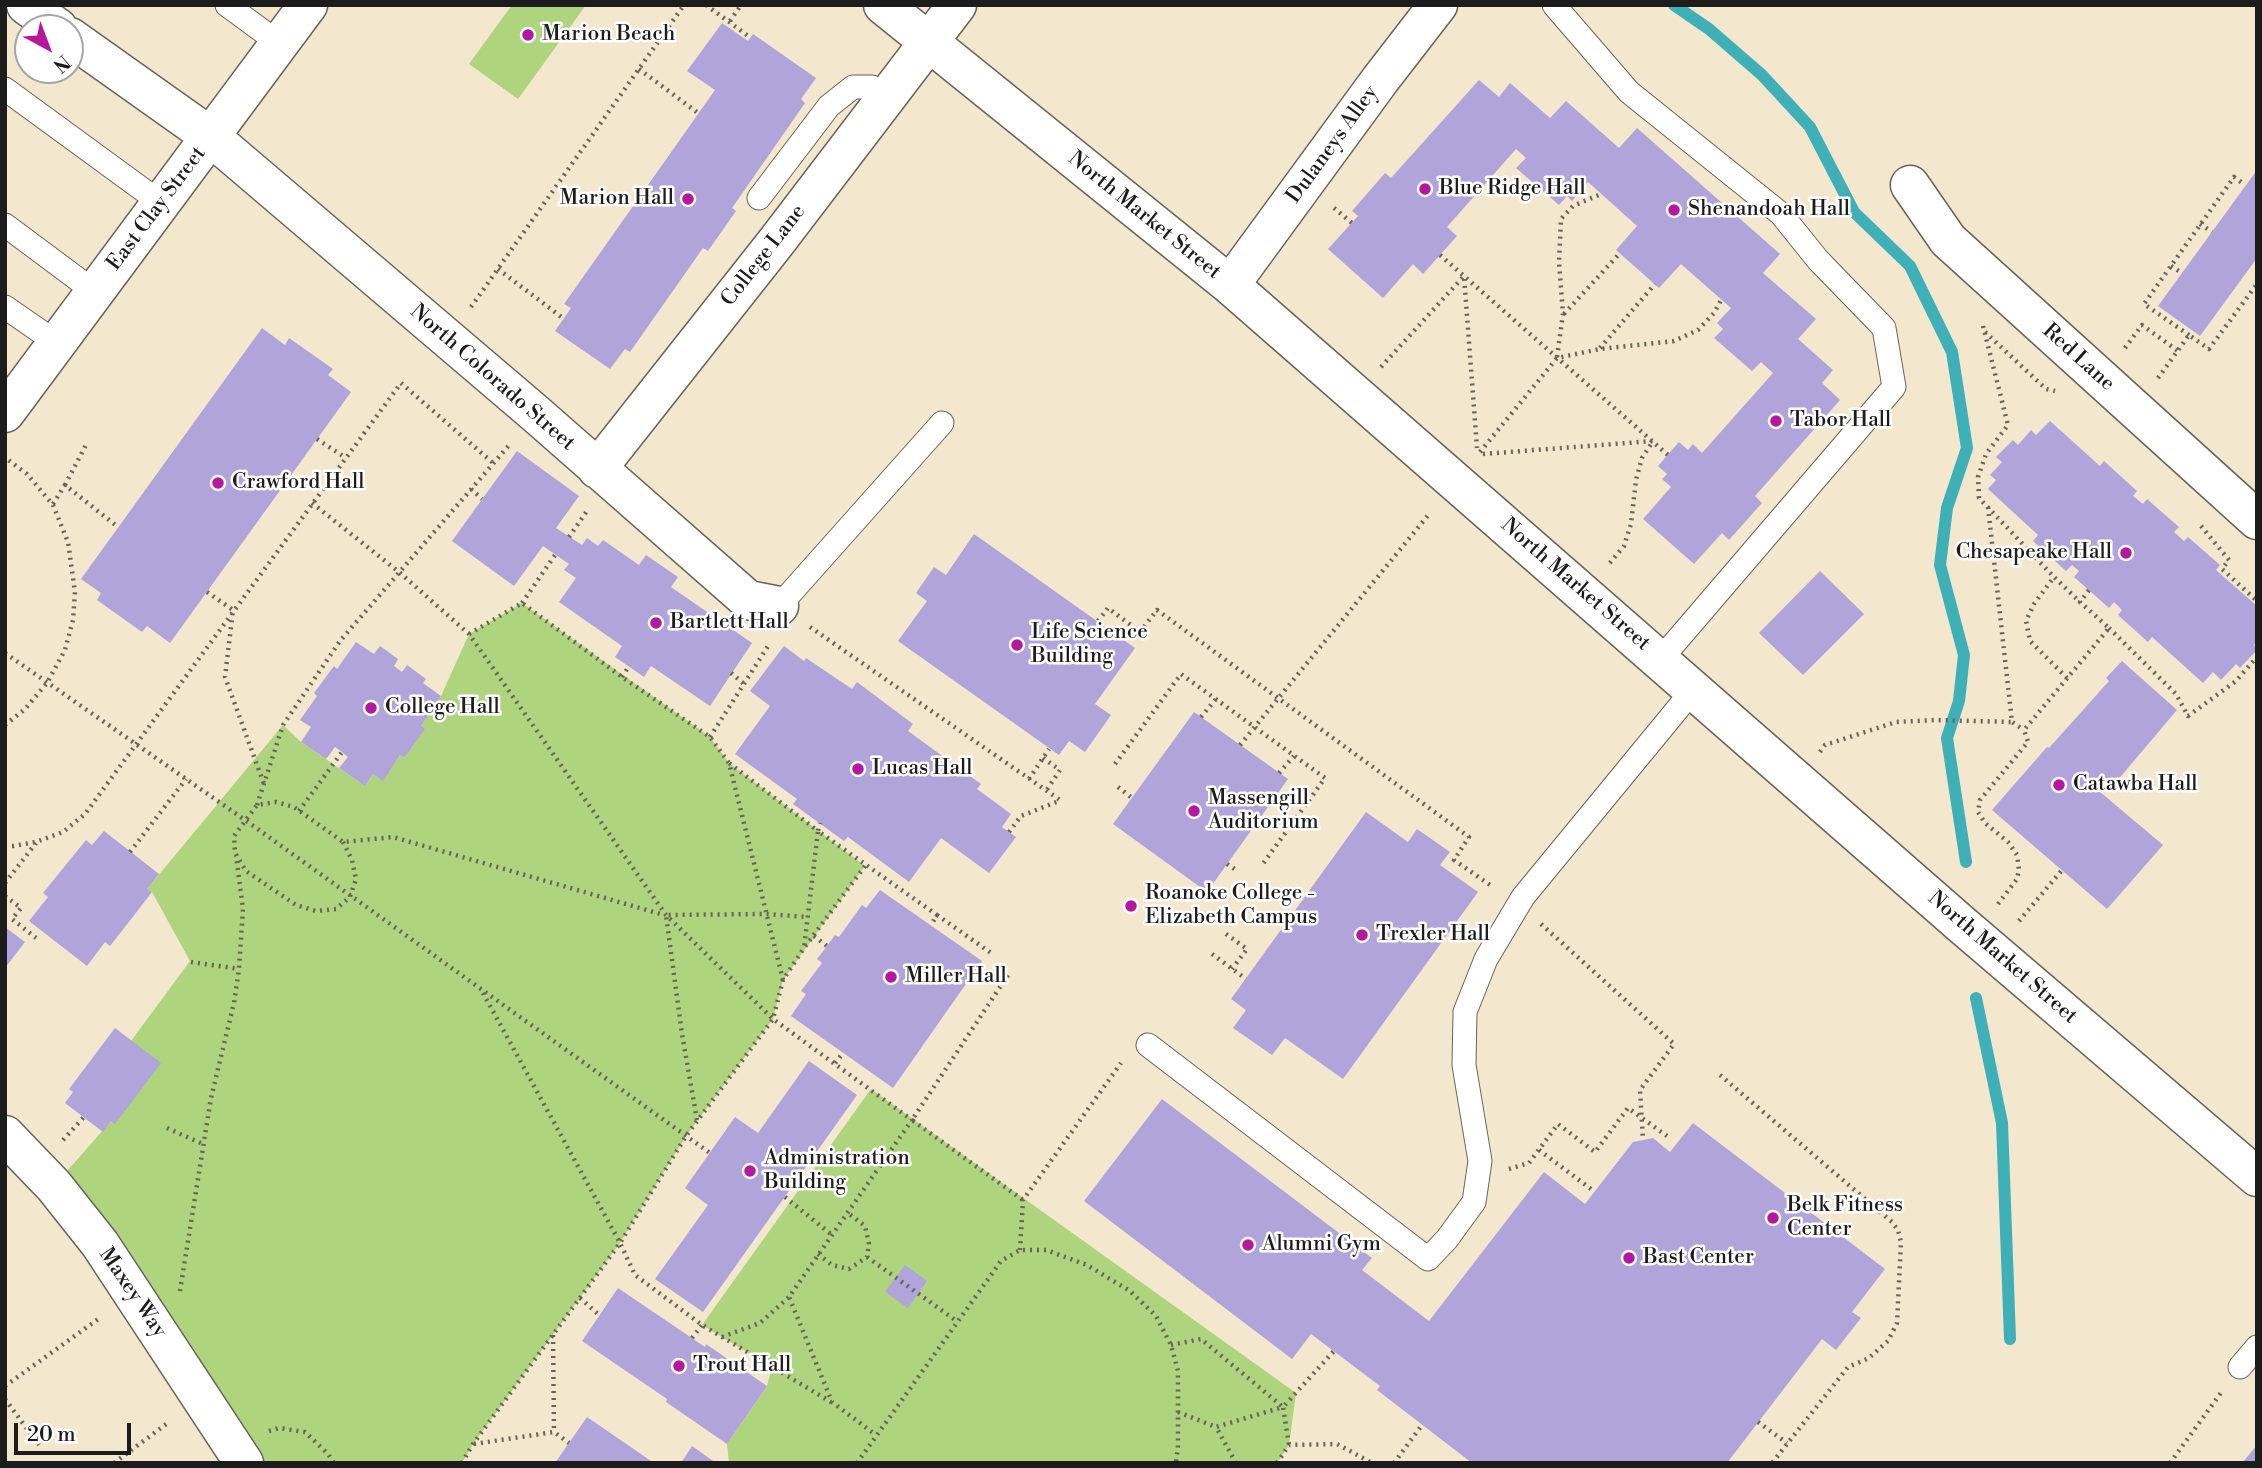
<!DOCTYPE html>
<html>
<head>
<meta charset="utf-8">
<style>
  body { margin:0 }
  #map { position:relative; width:2262px; height:1468px; overflow:hidden; background:#f3e7ce; font-family:"Libre Bodoni",serif }
  canvas { display:block }
  .frame { position:absolute; inset:0; border:7px solid #1c1c1c; pointer-events:none }
  .north { position:absolute; left:14px; top:14px; width:70px; height:70px; box-sizing:border-box; background:#fff; border:2px solid #a4a4a4; border-radius:50%; rotate:139deg; font-size:19px; font-weight:700; line-height:28px; text-align:center; color:#1c1c1c }
  .north::after { content:''; display:block; margin:auto; width:24px; height:32px; background:#b5179e; clip-path:polygon(50% 0,100% 100%,50% 72%,0 100%) }
  .scale { position:absolute; left:14px; top:1423px; width:117px; height:32px; box-sizing:border-box; border:4px solid #1c1c1c; border-top:0; padding-left:9px; font-size:21px; line-height:24px; white-space:nowrap; color:#1c1c1c; -webkit-text-stroke:5px #fff; paint-order:stroke }
</style>
</head>
<body>
<div id="map">
<canvas width="2262" height="1468"></canvas>
<div class="frame"></div>
<div class="north">N</div>
<div class="scale">20 m</div>
</div>
<script>
const context = document.querySelector('canvas').getContext('2d');
context.lineJoin = 'round';
function fill(path, color) { context.fillStyle = color; context.fill(path, 'evenodd'); }
const toPath = rows => new Path2D(rows.map(r => 'M' + r).join(''));
function trace(path, color, width, dash) { context.strokeStyle = color; context.lineWidth = width; context.lineCap = dash ? 'butt' : 'round'; context.setLineDash(dash || []); context.stroke(path); }
function write(font, color, halo, rows, align = 'center') {
  context.font = font + ' "Libre Bodoni",serif'; context.lineWidth = 5; context.setLineDash([]); context.textBaseline = 'middle'; context.strokeStyle = halo; context.fillStyle = color; for (const [text, x, y, turn = 0] of rows) {
    context.save(); context.translate(x, y); context.rotate((+turn || 0) * Math.PI / 180); context.textAlign = isNaN(turn) ? turn : align; if (halo) context.strokeText(text, 0, 0); context.fillText(text, 0, 0); context.restore();
  }
}
fill(toPath([
  [512,5,586,5,518,99,469,64],
  [522,603,710,737,729,763,865,866,783,980,773,1019,686,1136,620,1243,473,1444,462,1463,244,1463,54,1186,111,1121,131,1041,190,961,152,892,147,889,283,725,301,742,365,786,373,774,383,780,400,755,404,758,421,726,441,696,469,634],
  [871,1089,1296,1393,1289,1445,1277,1463,729,1463,727,1444,767,1386,772,1367,702,1325]
]), '#aed47e');
trace(toPath([
  [1674,5,1709,29,1762,75,1810,127,1854,212,1910,266,1952,352,1967,448,1947,508,1940,565,1964,655,1959,701,1947,738,1966,862],
  [1976,998,2002,1123,2010,1339]
]), '#3fb0b8', 12);
fill(toPath([
  [722,23,748,41,753,34,816,78,801,99,805,103,732,208,736,211,708,251,703,248,630,352,625,349,610,369,555,331,571,308,564,304,715,90,687,71],
  [1479,80,1499,97,1510,83,1550,118,1566,101,1619,148,1637,128,1780,254,1763,273,1816,319,1798,339,1833,370,1822,383,1840,400,1755,496,1762,503,1729,540,1722,533,1694,564,1643,519,1671,487,1662,479,1667,474,1658,466,1679,442,1688,450,1693,444,1702,453,1773,373,1761,362,1752,371,1714,338,1723,329,1717,323,1731,308,1681,264,1659,288,1616,250,1637,226,1588,182,1572,201,1567,196,1559,205,1516,168,1526,158,1516,149,1447,227,1457,236,1423,274,1413,264,1383,298,1328,249,1358,216,1352,211,1385,173,1391,178],
  [2257,170,2257,258,2200,336,2158,306],
  [262,328,285,345,289,338,333,369,328,375,351,392,170,643,147,626,142,632,97,600,101,593,81,579],
  [2050,421,2100,466,2104,461,2137,491,2133,496,2143,504,2147,499,2179,527,2174,532,2184,541,2188,537,2220,565,2216,570,2257,606,2257,641,2254,645,2257,650,2240,668,2236,664,2221,680,2213,672,2203,683,2152,637,2148,642,2118,615,2122,610,2114,602,2109,608,2074,577,2079,571,2072,565,2066,571,2033,541,2038,535,1988,489,1996,480,1990,475,2002,462,1996,457,2013,440,2018,445,2031,430,2036,435],
  [517,451,579,496,556,528,582,545,587,538,598,546,603,540,639,565,646,555,678,577,671,587,752,643,710,706,651,666,644,677,615,657,622,646,559,602,576,578,564,570,569,564,543,546,514,586,452,541],
  [974,534,1135,648,1095,704,1111,715,1085,752,1069,741,1059,755,898,641,927,601,916,593,934,567,946,575],
  [1820,571,1864,614,1803,675,1759,633],
  [356,642,374,654,380,646,398,659,394,666,402,672,407,665,426,679,423,683,441,696,421,726,425,729,404,758,400,755,383,781,373,774,365,786,339,768,348,757,342,752,335,747,326,759,301,742,311,727,300,720,317,696,314,693,334,666,337,669],
  [784,646,804,661,806,658,852,689,857,682,913,724,908,731,981,784,977,789,1011,814,1002,827,1016,837,989,873,941,838,909,882,848,837,844,841,793,804,797,799,735,754,770,706,750,691],
  [2122,661,2177,710,2111,788,2106,783,2099,791,2163,845,2107,909,1992,810,2047,747,2049,748,2109,681,2106,678],
  [1194,712,1288,779,1207,892,1113,824],
  [1366,812,1408,842,1417,829,1450,852,1440,865,1478,892,1343,1079,1285,1038,1272,1055,1233,1028,1246,1010,1231,999],
  [104,831,159,874,147,889,152,892,132,918,110,946,105,942,87,966,29,921,48,897,43,893,86,840,92,845],
  [880,890,982,961,893,1088,791,1016,806,994,801,991,822,963,817,959,827,946,835,935,839,937,862,905,866,908],
  [5,927,25,942,5,968],
  [115,1028,161,1063,115,1124,111,1121,103,1132,65,1103,73,1092,69,1089],
  [809,1061,857,1095,703,1312,655,1279,708,1205,685,1188,735,1117,758,1133],
  [1162,1099,1372,1258,1362,1270,1429,1321,1544,1172,1585,1204,1633,1142,1653,1138,1670,1152,1693,1123,1885,1269,1852,1312,1861,1318,1836,1350,1822,1339,1727,1463,1472,1463,1377,1390,1380,1386,1311,1334,1292,1359,1084,1201],
  [905,1265,927,1281,908,1308,885,1292],
  [618,1288,705,1347,706,1344,767,1386,727,1444,666,1402,667,1399,582,1341],
  [587,1417,654,1463,555,1463],
  [2257,1445,2257,1463,2242,1463],
  [692,1446,716,1463,681,1463]
]), '#b1a4db');
const service = toPath([
  [227,5,280,44],
  [1554,5,1629,92,1781,214,1818,260,1884,328,1894,387,1660,660],
  [5,89,161,203],
  [759,198,829,106,853,87,872,87,887,98],
  [5,225,95,292],
  [5,307,57,343],
  [779,606,942,423],
  [1148,1045,1428,1259,1447,1239,1474,1202,1480,1161,1464,1065,1465,1012,1486,959,1523,897,1694,689],
  [2240,1367,2257,1347]
]);
const minor = toPath([
  [26,5,58,28],
  [883,5,1230,285,1961,924,2257,1177],
  [70,37,211,137,536,414,748,600,779,606],
  [1910,185,1948,240,2257,520],
  [1230,285,1380,80,1438,5],
  [5,413,308,5],
  [597,469,777,241,957,5],
  [5,1135,54,1186,100,1244,244,1463]
]);
trace(service, '#67635a', 25);
trace(minor, '#67635a', 41);
trace(toPath([
  [706,5,751,38],
  [730,21,741,5],
  [639,69,698,113],
  [1334,208,1352,223],
  [2200,224,2212,232],
  [1440,255,1668,455],
  [2171,266,2182,273],
  [498,269,564,319],
  [471,307,684,5],
  [1564,314,1620,253],
  [1983,326,2008,425,1986,454,1978,477,1979,498,2054,577],
  [1985,332,2046,389,2055,391],
  [2189,335,2144,304,2234,177,2245,185],
  [1600,348,1655,284],
  [2125,348,2142,325,2178,351],
  [1557,357,1563,314,1559,262,1561,219,1573,206,1601,194],
  [1381,367,1464,276,1477,448],
  [2158,378,2189,335,2209,349,2257,284],
  [317,439,346,458],
  [1480,452,1557,358,1600,349,1674,341,1698,330,1714,313,1721,300],
  [1483,454,1653,441,1642,458,1636,480,1631,524,1624,546,1609,564],
  [65,485,87,443],
  [471,489,482,499],
  [312,503,399,572,469,634,666,915,773,1019,912,1120,789,1297,832,1402,876,1435],
  [53,504,65,485,118,527],
  [1988,507,2012,722,2024,730],
  [2201,526,2229,560,2222,569,2257,601],
  [569,537,587,511],
  [207,592,233,610,225,677,264,784],
  [522,603,555,555],
  [1098,621,1108,608,1140,632,1157,610,1469,837,1454,860,1493,887],
  [810,627,1060,800],
  [2109,628,2176,694,2188,716,2236,681,2257,657],
  [469,634,522,603,622,677,710,737,729,763],
  [5,653,245,820,710,1153],
  [731,673,744,684],
  [622,677,629,666],
  [2067,678,2030,641,2026,621,2034,604,2054,577,2080,602],
  [1201,717,1216,699],
  [5,725,25,709,47,683,65,650,73,620,75,592,68,542,53,505,27,474,7,459],
  [710,737,770,643],
  [1240,745,1430,513],
  [1820,752,1825,745,1896,722,1935,720,2012,722],
  [1043,758,1060,770,1046,791],
  [1115,764,1181,674,1325,778,1262,865],
  [1279,773,1294,756],
  [1029,779,1049,749],
  [1118,787,1132,798],
  [257,805,283,725,340,641,511,443],
  [299,811,342,752],
  [1009,832,1021,816,1059,801],
  [343,842,352,860,356,879,350,897,336,909,316,911,296,905,246,871,235,853,234,836,257,805,276,802,294,807,343,842,393,837,664,915],
  [5,846,13,846,36,842,63,832,85,814,401,383,493,463],
  [130,852,186,779],
  [1227,864,1236,870],
  [865,866,804,948,818,831,937,915,931,925],
  [5,883,36,843],
  [5,896,21,908,12,919,36,938],
  [1998,904,2017,879,2019,870,2017,855,2008,842,1985,823,1978,812,1980,800,2028,742,2024,730,2109,628,2080,602,2089,590],
  [937,915,991,953],
  [2019,921,2062,870],
  [1541,924,1674,1044,1640,1090,1643,1140],
  [1226,934,1247,949,1232,969],
  [814,936,827,946],
  [1212,954,1246,979],
  [191,962,239,969],
  [1008,975,912,1120,1023,1200],
  [783,980,729,763,818,831,820,823],
  [483,993,620,1243,635,1275,702,1325,831,1402],
  [835,1063,843,1053],
  [1720,1075,1892,1222,1898,1230,1901,1242,1897,1323,1888,1341,1869,1358,1848,1367,1772,1463],
  [697,1120,682,1034,666,915,766,914,808,917],
  [167,1128,203,1144],
  [63,1140,84,1117],
  [1539,1150,1595,1192],
  [1509,1169,1529,1163,1558,1124,1595,1152,1628,1108,1667,1136],
  [785,1197,832,1235],
  [1020,1250,1023,1200,1121,1063],
  [818,1254,832,1265,849,1269,867,1257,869,1244,865,1226,848,1213],
  [867,1257,958,1322],
  [180,1291,211,1098,234,1003,239,969,243,909,236,855],
  [580,1298,599,1315],
  [553,1335,554,1432],
  [722,1337,760,1323,789,1297],
  [692,1338,702,1325],
  [1171,1345,1201,1339,1283,1407,1334,1351],
  [5,1386,101,1317],
  [5,1399,39,1445],
  [1178,1412,1216,1427],
  [1758,1422,1787,1443],
  [269,1431,279,1428,305,1432,328,1454,334,1463],
  [474,1444,554,1432,569,1443],
  [114,1463,169,1422],
  [462,1463,473,1444,620,1243,686,1136,773,1019,783,980,804,948],
  [857,1463,1001,1261,1020,1250,1046,1250,1087,1265,1130,1291,1156,1316,1171,1345,1178,1371,1178,1446,1176,1463],
  [1236,1463,1216,1427,1283,1407,1289,1445],
  [1277,1463,1289,1445,1337,1444,1372,1463],
  [1394,1463,1422,1425],
  [2170,1463,2223,1390]
]), '#67635a', 4.5, [2, 5]);
trace(service, '#fff', 23);
trace(minor, '#fff', 38);
for (const [x, y, r, color] of [
  [528,35,7,"#b5179e"],
  [1425,189,7,"#b5179e"],
  [688,199,7,"#b5179e"],
  [1674,210,7,"#b5179e"],
  [1776,421,7,"#b5179e"],
  [218,483,7,"#b5179e"],
  [2126,553,7,"#b5179e"],
  [656,623,7,"#b5179e"],
  [1017,645,7,"#b5179e"],
  [371,708,7,"#b5179e"],
  [858,769,7,"#b5179e"],
  [2059,785,7,"#b5179e"],
  [1194,811,7,"#b5179e"],
  [1131,906,7,"#b5179e"],
  [1362,935,7,"#b5179e"],
  [891,977,7,"#b5179e"],
  [750,1171,7,"#b5179e"],
  [1773,1218,7,"#b5179e"],
  [1248,1245,7,"#b5179e"],
  [1629,1258,7,"#b5179e"],
  [679,1366,7,"#b5179e"]
]) { const dot = new Path2D(); dot.arc(x, y, r, 0, 2 * Math.PI); context.fillStyle = color; context.fill(dot); trace(dot, '#fff', 2.5); }
write('21px', '#1c1c1c', '#fff', [
  ["Marion Beach",542,35],
  ["Blue Ridge Hall",1439,189],
  ["Marion Hall",674,199,"right"],
  ["Shenandoah Hall",1688,210],
  ["Tabor Hall",1790,421],
  ["Crawford Hall",232,483],
  ["Chesapeake Hall",2112,553,"right"],
  ["Bartlett Hall",670,623],
  ["Life Science",1031,633],
  ["Building",1031,657],
  ["College Hall",385,708],
  ["Lucas Hall",872,769],
  ["Catawba Hall",2073,785],
  ["Massengill",1208,799],
  ["Auditorium",1208,823],
  ["Roanoke College -",1145,894],
  ["Elizabeth Campus",1145,918],
  ["Trexler Hall",1376,935],
  ["Miller Hall",905,977],
  ["Administration",764,1159],
  ["Building",764,1183],
  ["Belk Fitness",1787,1206],
  ["Center",1787,1230],
  ["Alumni Gym",1262,1245],
  ["Bast Center",1643,1258],
  ["Trout Hall",693,1366]
], 'left');
write('21px', '#1c1c1c', '#fff', [
  ["Dulaneys Alley",1333,145,-54],
  ["East Clay Street",157,209,-53],
  ["North Market Street",1144,216,39],
  ["College Lane",764,256,-52],
  ["Red Lane",2078,358,42],
  ["North Colorado Street",492,378,41],
  ["North Market Street",1575,585,41],
  ["North Market Street",2002,958,41],
  ["Maxey Way",132,1293,56]
]);
</script>
</body>
</html>
